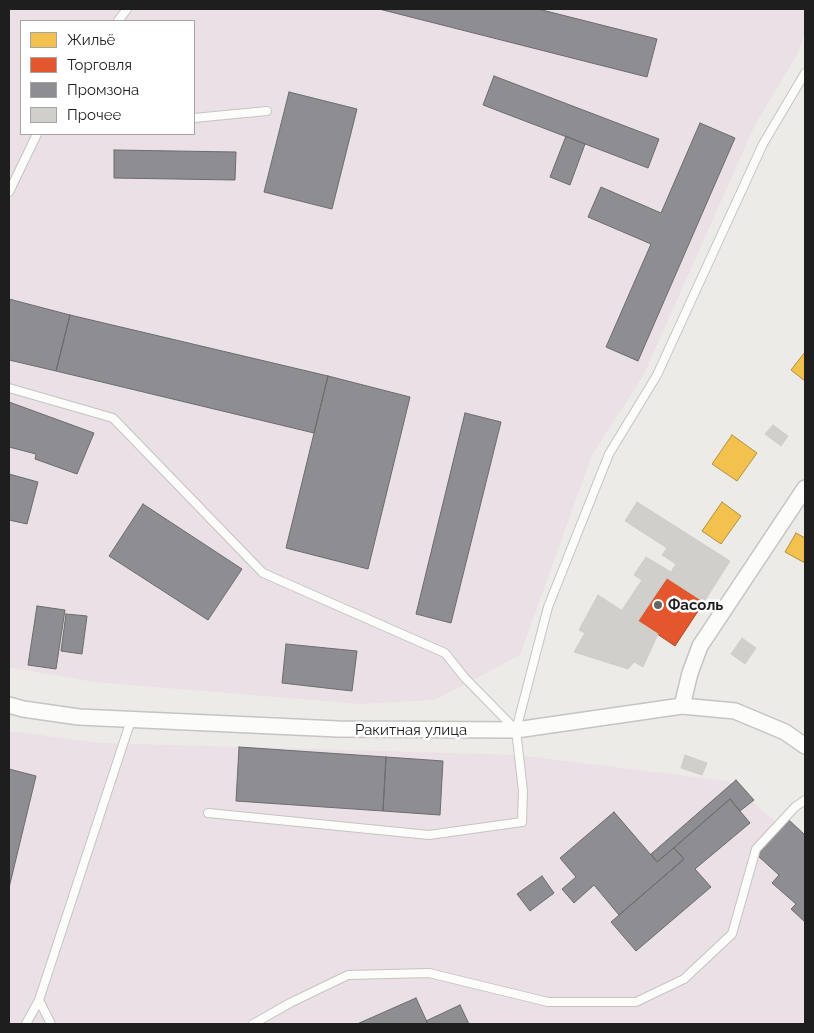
<!DOCTYPE html>
<html>
<head>
<meta charset="utf-8">
<style>
  body { margin:0 }
  #map { position:relative; width:814px; height:1033px; overflow:hidden; background:#edebe7; font-family:Raleway,sans-serif }
  canvas { display:block }
  .frame { position:absolute; inset:0; border:10px solid #1e1e1e; pointer-events:none }
  .legend { position:absolute; left:20px; top:20px; width:175px; height:115px; box-sizing:border-box; background:#fff; border:1px solid #a5a5a5; margin:0; padding:6px 9px; list-style:none; font-size:15px; color:#1e1e1e }
  .legend li { display:flex; align-items:center; gap:10px; height:25px }
  .legend b { width:25px; border:1px solid #a5a5a5 }
</style>
</head>
<body>
<div id="map">
<canvas width="814" height="1033"></canvas>
<div class="frame"></div>
<ul class="legend">
<li><b style="height:14px;background:#f2c14e"></b>Жильё</li>
<li><b style="height:14px;background:#e4572e"></b>Торговля</li>
<li><b style="height:14px;background:#8d8d92"></b>Промзона</li>
<li><b style="height:14px;background:#d1cfcc"></b>Прочее</li>
</ul>
</div>
<script>
const context = document.querySelector('canvas').getContext('2d');
context.lineJoin = 'round';
function fill(path, color) { context.fillStyle = color; context.fill(path, 'evenodd'); }
const toPath = rows => new Path2D(rows.map(r => 'M' + r).join(''));
function trace(path, color, width, dash) { context.strokeStyle = color; context.lineWidth = width; context.lineCap = dash ? 'butt' : 'round'; context.setLineDash(dash || []); context.stroke(path); }
function write(font, color, halo, rows, align = 'center') {
  context.font = font + ' Raleway,sans-serif'; context.lineWidth = 5; context.setLineDash([]); context.textBaseline = 'middle'; context.strokeStyle = halo; context.fillStyle = color; for (const [text, x, y, turn = 0] of rows) {
    context.save(); context.translate(x, y); context.rotate((+turn || 0) * Math.PI / 180); context.textAlign = isNaN(turn) ? turn : align; if (halo) context.strokeText(text, 0, 0); context.fillText(text, 0, 0); context.restore();
  }
}
fill(toPath([
  [9,9,805,9,805,31,798,53,755,125,643,376,592,455,520,655,435,700,361,704,94,682,9,667],
  [21,21,194,21,194,134,21,134],
  [9,731,101,743,517,755,728,781,805,847,805,1024,9,1024]
]), '#eae0e5');
const homes = toPath([
  [805,352,805,381,791,370,805,352],
  [732,435,757,453,737,481,712,464,732,435],
  [722,502,741,516,721,544,702,531,722,502],
  [796,533,805,538,805,563,785,552,796,533]
]);
fill(homes, '#f2c14e');
trace(homes, '#b29040', 1);
const shops = toPath([
  [667,578,704,602,675,646,638,621,667,578]
]);
fill(shops, '#e4572e');
trace(shops, '#a94629', 1);
const industry = toPath([
  [379,9,538,9,657,39,647,77,379,9],
  [494,76,659,139,648,168,483,105,494,76],
  [289,92,357,109,332,209,264,192,289,92],
  [700,123,735,138,638,361,606,347,651,244,588,217,601,187,661,213,700,123],
  [566,136,585,144,570,185,550,177,566,136],
  [114,150,236,152,235,180,114,178,114,150],
  [9,299,70,315,56,371,9,360,9,299],
  [70,315,328,376,314,433,56,371,70,315],
  [328,376,410,397,368,569,286,548,328,376],
  [9,402,94,433,77,474,35,459,36,454,9,447,9,402],
  [465,413,501,422,451,623,416,614,465,413],
  [9,474,38,482,27,524,9,520,9,474],
  [143,504,242,569,208,620,109,556,143,504],
  [37,606,65,610,56,669,28,665,37,606],
  [66,614,87,616,82,654,61,651,66,614],
  [286,644,357,651,352,691,282,683,286,644],
  [239,747,386,757,383,811,236,801,239,747],
  [386,757,443,761,440,815,383,811,386,757],
  [9,769,36,776,9,888,9,769],
  [736,780,754,800,740,811,730,799,657,862,651,854,736,780],
  [730,799,750,823,695,869,711,887,636,951,611,922,684,859,674,848,730,799],
  [614,812,657,862,674,848,684,859,619,915,594,885,574,903,562,889,576,877,560,858,614,812],
  [789,820,805,835,805,922,791,909,796,904,772,883,779,875,757,855,789,820],
  [542,876,554,893,530,911,517,894,542,876],
  [416,998,428,1024,357,1024,416,998],
  [460,1005,469,1024,428,1024,426,1021,460,1005]
]);
fill(industry, '#8d8d92');
trace(industry, '#6c6c6f', 1);
const building = toPath([
  [773,425,788,436,781,446,765,434,773,425],
  [637,502,730,561,704,602,667,578,676,564,662,555,667,548,625,521,637,502],
  [646,557,671,572,658,591,634,575,646,557],
  [642,580,658,591,638,621,622,610,642,580],
  [598,595,658,634,643,667,634,662,628,669,574,652,585,633,579,630,598,595],
  [742,638,756,648,745,664,731,654,742,638],
  [685,755,707,763,702,775,681,768,685,755]
]);
fill(building, '#d1cfcc');
trace(building, '#d0cdc9', 1);
const service = toPath([
  [118,21,127,9],
  [194,118,267,111],
  [9,192,37,134],
  [9,388,113,418,263,573,445,653,465,678,515,729],
  [208,813,429,835,522,822,523,791,516,730,548,607,609,454,657,375,763,144,805,73],
  [39,1000,51,1024],
  [26,1024,39,1000,131,720],
  [253,1024,290,1003,348,975,429,973,548,1002,636,1002,684,979,732,934,756,849,795,807,805,800]
]);
const minor = toPath([
  [9,705,23,709,79,717,338,729,516,730,682,706,735,711,785,732,805,746],
  [682,706,690,673,700,646,805,488]
]);
trace(service, '#c5c4c3', 10);
trace(minor, '#c5c4c3', 18);
trace(service, '#fcfcfb', 8);
trace(minor, '#fcfcfb', 15);
for (const [x, y, r, color] of [
  [658,605,5,"#666664"]
]) { const dot = new Path2D(); dot.arc(x, y, r, 0, 2 * Math.PI); context.fillStyle = color; context.fill(dot); trace(dot, '#fff', 2); }
write('bold 15px', '#1e1e1e', '#fff', [
  ["Фасоль",668,605]
], 'left');
write('15px', '#1e1e1e', '#fff', [
  ["Ракитная улица",411,730]
]);
</script>
</body>
</html>
